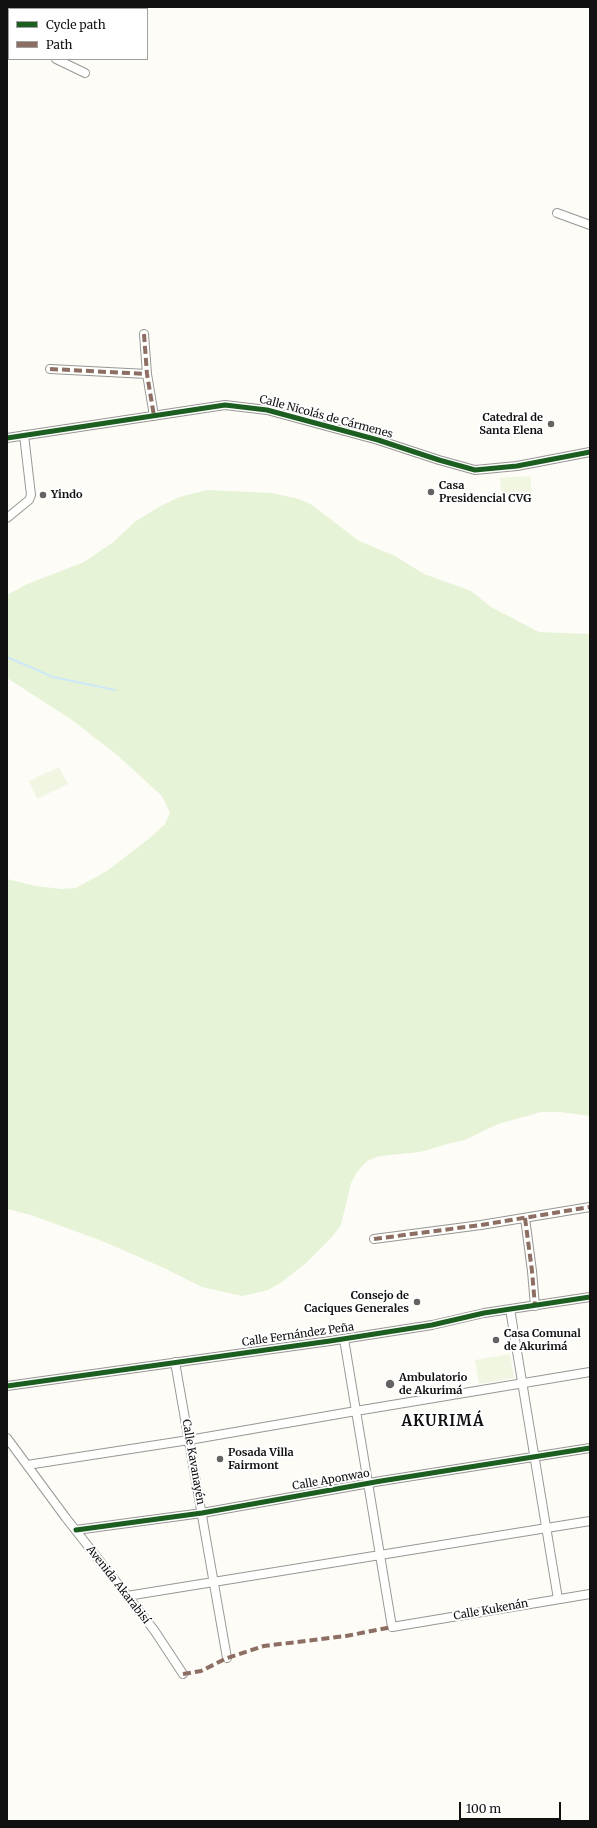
<!DOCTYPE html>
<html>
<head>
<meta charset="utf-8">
<style>
  body { margin:0 }
  #map { position:relative; width:597px; height:1828px; overflow:hidden; background:#fdfcf7; font-family:Merriweather,serif }
  canvas { display:block }
  .frame { position:absolute; inset:0; border:8px solid #111; pointer-events:none }
  .legend { position:absolute; left:8px; top:8px; width:140px; height:52px; box-sizing:border-box; background:#fff; border:1px solid #a0a0a0; margin:0; padding:5px 7px; list-style:none; font-size:12px; color:#111 }
  .legend li { display:flex; align-items:center; gap:8px; height:20px }
  .legend b { width:20px; border:1px solid #a0a0a0 }
  .scale { position:absolute; left:459px; top:1802px; width:102px; height:18px; box-sizing:border-box; border:2px solid #111; border-top:0; padding-left:5px; font-size:12px; line-height:14px; white-space:nowrap; color:#111; -webkit-text-stroke:3px #fff; paint-order:stroke }
</style>
</head>
<body>
<div id="map">
<canvas width="597" height="1828"></canvas>
<div class="frame"></div>
<ul class="legend">
<li><b style="height:5px;background:#1b5e20"></b>Cycle path</li>
<li><b style="height:5px;background:#8d6e63"></b>Path</li>
</ul>
<div class="scale">100 m</div>
</div>
<script>
const context = document.querySelector('canvas').getContext('2d');
context.lineJoin = 'round';
function fill(path, color) { context.fillStyle = color; context.fill(path, 'evenodd'); }
const toPath = rows => new Path2D(rows.map(r => 'M' + r).join(''));
function trace(path, color, width, dash) { context.strokeStyle = color; context.lineWidth = width; context.lineCap = dash ? 'butt' : 'round'; context.setLineDash(dash || []); context.stroke(path); }
function write(font, color, halo, rows, align = 'center') {
  context.font = font + ' Merriweather,serif'; context.lineWidth = 4; context.setLineDash([]); context.textBaseline = 'middle'; context.strokeStyle = halo; context.fillStyle = color; for (const [text, x, y, turn = 0] of rows) {
    context.save(); context.translate(x, y); context.rotate((+turn || 0) * Math.PI / 180); context.textAlign = isNaN(turn) ? turn : align; if (halo) context.strokeText(text, 0, 0); context.fillText(text, 0, 0); context.restore();
  }
}
fill(toPath([
  [207,490,272,493,299,499,312,505,359,541,395,556,424,574,471,591,491,607,539,632,590,634,590,1116,560,1112,541,1112,498,1124,465,1140,451,1143,420,1152,380,1156,367,1161,357,1172,351,1183,341,1225,333,1236,306,1263,282,1282,268,1290,242,1296,202,1287,164,1268,102,1241,34,1216,7,1209,7,879,35,886,62,889,76,888,107,871,151,837,165,824,170,813,162,796,117,755,72,720,7,678,7,595,25,585,84,562,112,543,136,521,159,507,179,497]
]), '#e7f3d7');
fill(toPath([
  [530,476,532,493,502,496,500,478],
  [59,767,68,784,37,799,29,781],
  [510,1354,514,1378,479,1384,475,1360]
]), '#f0f6e1');
trace(toPath([
  [7,657,53,677,115,690]
]), '#cde8f7', 2);
const minor = toPath([
  [7,45,9,45],
  [56,59,85,73],
  [557,213,590,225],
  [144,334,147,374,154,416],
  [50,369,147,374],
  [7,438,225,405,267,410,378,440,439,460,475,470,517,466,590,452],
  [7,518,29,500,31,495,24,435],
  [525,1218,532,1271,535,1306],
  [374,1239,481,1225,590,1207],
  [510,1309,558,1599],
  [344,1339,392,1627,590,1594],
  [175,1362,227,1658],
  [7,1386,330,1341,432,1325,484,1313,590,1297],
  [7,1438,66,1518,154,1630,183,1674],
  [27,1465,189,1440,356,1411,590,1372],
  [76,1530,202,1513,381,1481,590,1448],
  [127,1596,590,1521]
]);
trace(minor, '#979795', 10);
trace(minor, '#fffffe', 8);
trace(toPath([
  [144,334,147,374,154,416],
  [50,369,147,374],
  [525,1218,532,1271,535,1306],
  [374,1239,481,1225,590,1207],
  [183,1674,201,1671,227,1658,264,1646,346,1636,392,1627]
]), '#8d6e63', 4, [8, 4]);
trace(toPath([
  [7,438,225,405,267,410,378,440,439,460,475,470,517,466,590,452],
  [7,1386,330,1341,432,1325,484,1313,590,1297],
  [76,1530,202,1513,381,1481,590,1448]
]), '#1b5e20', 5);
for (const [x, y, r, color] of [
  [551,424,4,"#646362"],
  [431,492,4,"#646362"],
  [43,495,4,"#646362"],
  [417,1302,4,"#646362"],
  [496,1340,4,"#646362"],
  [390,1384,5,"#646362"],
  [220,1459,4,"#646362"]
]) { const dot = new Path2D(); dot.arc(x, y, r, 0, 2 * Math.PI); context.fillStyle = color; context.fill(dot); trace(dot, '#fff', 1.5); }
write('11px', '#111', '#fff', [
  ["Calle Nicolás de Cármenes",326,417,15],
  ["Calle Fernández Peña",298,1335,-8],
  ["Calle Kavanayén",193,1462,80],
  ["Calle Aponwao",331,1480,-10],
  ["Avenida Akarabisí",118,1585,52],
  ["Calle Kukenán",491,1610,-10]
]);
write('bold 11px', '#111', '#fff', [
  ["Catedral de",543,418,"right"],
  ["Santa Elena",543,431,"right"],
  ["Casa",439,486],
  ["Presidencial CVG",439,499],
  ["Yindo",51,495],
  ["Consejo de",409,1296,"right"],
  ["Caciques Generales",409,1309,"right"],
  ["Casa Comunal",504,1334],
  ["de Akurimá",504,1347],
  ["Ambulatorio",399,1378],
  ["de Akurimá",399,1391],
  ["Posada Villa",228,1453],
  ["Fairmont",228,1466]
], 'left');
context.letterSpacing = '1px';
write('bold 15px', '#111', '#fff', [
  ["AKURIMÁ",443,1422]
]);
context.letterSpacing = '0px';
</script>
</body>
</html>
